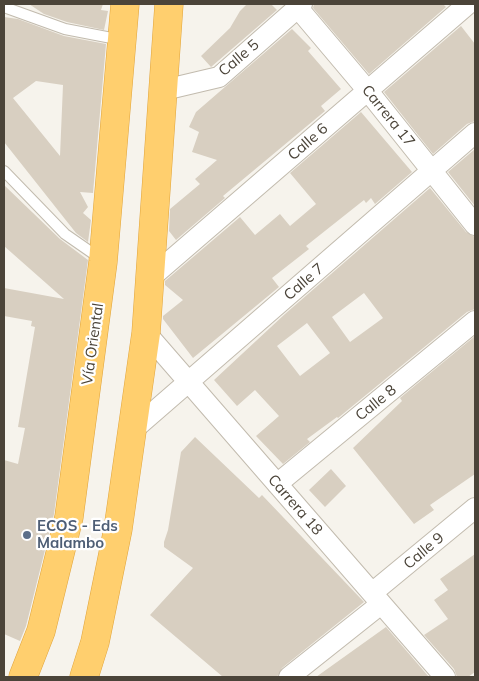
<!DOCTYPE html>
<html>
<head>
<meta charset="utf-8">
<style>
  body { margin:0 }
  #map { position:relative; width:479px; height:681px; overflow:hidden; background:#f6f3ec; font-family:Mulish,sans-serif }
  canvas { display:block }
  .frame { position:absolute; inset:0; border:5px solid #4b4439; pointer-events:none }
</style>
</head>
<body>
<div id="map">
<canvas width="479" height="681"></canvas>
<div class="frame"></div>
</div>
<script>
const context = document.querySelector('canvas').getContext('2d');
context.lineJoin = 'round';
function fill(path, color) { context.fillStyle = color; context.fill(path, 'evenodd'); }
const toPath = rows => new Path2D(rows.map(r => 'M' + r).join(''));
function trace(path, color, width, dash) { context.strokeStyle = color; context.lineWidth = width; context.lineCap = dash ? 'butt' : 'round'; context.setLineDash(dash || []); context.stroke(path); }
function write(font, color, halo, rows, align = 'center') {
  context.font = font + ' Mulish,sans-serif'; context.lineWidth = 4.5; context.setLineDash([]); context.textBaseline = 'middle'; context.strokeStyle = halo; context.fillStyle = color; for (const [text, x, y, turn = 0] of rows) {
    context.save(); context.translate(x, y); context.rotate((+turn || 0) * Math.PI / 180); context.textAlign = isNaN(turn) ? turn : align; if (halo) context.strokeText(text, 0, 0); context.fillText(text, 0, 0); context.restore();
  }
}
fill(toPath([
  [29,4,103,4,101,10,108,11,104,30,67,22,44,14],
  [247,4,271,4,277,10,211,67,201,56,230,28,240,11],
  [314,4,443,4,446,7,369,74,313,8],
  [4,17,18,19,64,36,106,44,93,193,80,192,88,207,83,213,91,220,88,242,76,233,4,142],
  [36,81,63,85,60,156,13,98],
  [461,26,475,44,475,121,467,124,433,154,384,92],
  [292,29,311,48,308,51,341,89,321,106,325,111,223,196,225,198,176,240,169,231,170,209,200,184,195,179,217,160,192,152,199,132,189,127,196,112],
  [361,112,412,172,375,204,371,198,366,203,364,200,306,246,309,249,272,278,279,287,193,358,163,319,163,316,183,300,165,285,165,281,240,217,255,235,280,214,290,226,316,204,290,173],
  [475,149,475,206,448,172],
  [4,185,60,239,88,260,54,514,26,626,20,641,4,634,4,460,18,464,25,428,18,427,35,327,31,326,32,321,4,316,4,288,64,299,4,246],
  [430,188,466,232,475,237,475,309,467,312,338,418,337,417,307,439,310,442,283,464,256,436,279,416,255,390,237,406,214,380,285,314],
  [364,293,383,318,350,342,332,317],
  [307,323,330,353,300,376,277,346],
  [475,336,475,474,430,505,434,510,414,524,353,448,402,401,400,398],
  [195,437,259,498,262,495,364,602,282,668,277,677,223,677,150,615,193,568,164,547,164,542,168,530,181,452],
  [331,469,346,486,325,507,309,490],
  [475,554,475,672,468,677,457,677,454,669,424,635,448,619,434,600,448,590,440,579],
  [386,627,429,677,316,677]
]), '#d8cfc1');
const lane = toPath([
  [4,7,65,29,122,40],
  [4,171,65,234,101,259]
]);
const street = toPath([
  [298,8,368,91,475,225],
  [164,90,219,77,302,4],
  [148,280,468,4],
  [146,333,445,677],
  [133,430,475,133],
  [277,484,475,321],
  [372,593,475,508],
  [289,677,381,604]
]);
const highway = toPath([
  [23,677,41,631,69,517,103,262,125,4],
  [84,677,95,642,118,529,146,333,169,4]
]);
trace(lane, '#c2bbae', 12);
trace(street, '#c2bbae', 22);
trace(highway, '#e0a43c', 29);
trace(lane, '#fff', 10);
trace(street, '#fff', 20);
trace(highway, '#ffcf6e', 28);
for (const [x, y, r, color] of [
  [27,535,5,"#5c6f8a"]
]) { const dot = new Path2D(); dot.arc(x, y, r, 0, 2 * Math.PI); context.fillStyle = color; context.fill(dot); trace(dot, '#fff', 2); }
write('15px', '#4b4439', '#fff', [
  ["Calle 5",239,58,-40],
  ["Carrera 17",388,116,51],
  ["Calle 6",308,142,-41],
  ["Calle 7",304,282,-41],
  ["Vía Oriental",93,344,-82],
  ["Calle 8",376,403,-39],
  ["Carrera 18",295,505,49],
  ["Calle 9",424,551,-40]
]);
write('bold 15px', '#4e5e75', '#fff', [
  ["ECOS - Eds",37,526],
  ["Malambo",37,543]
], 'left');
</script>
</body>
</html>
